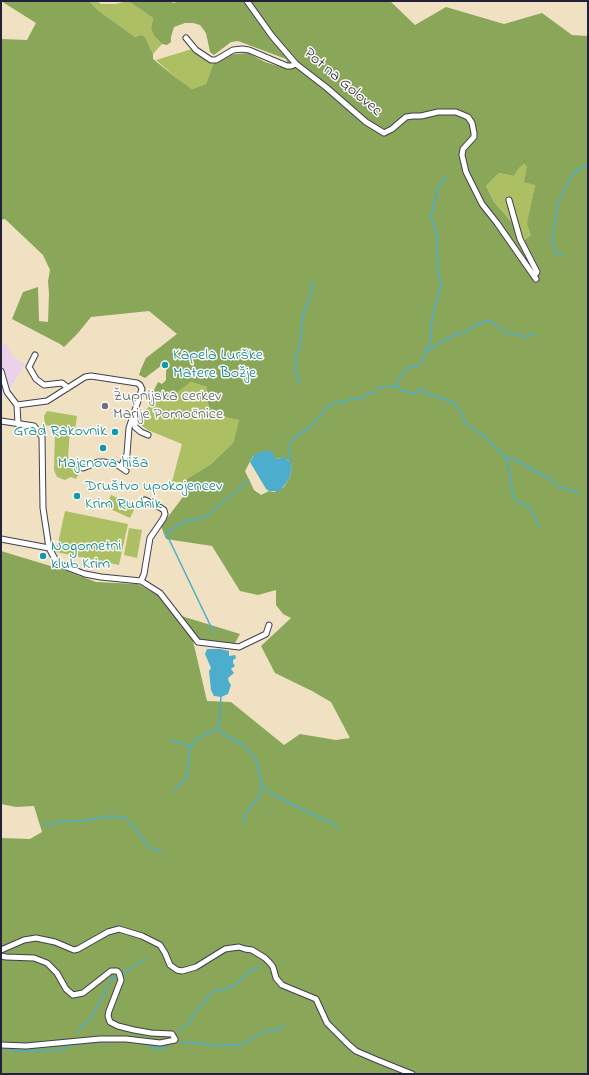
<!DOCTYPE html>
<html>
<head>
<meta charset="utf-8">
<style>
  body { margin:0 }
  #map { position:relative; width:589px; height:1075px; overflow:hidden; background:#f1e1c3; font-family:"Indie Flower",sans-serif }
  canvas { display:block }
  .frame { position:absolute; inset:0; border:2px solid #22223b; pointer-events:none }
</style>
</head>
<body>
<div id="map">
<canvas width="589" height="1075"></canvas>
<div class="frame"></div>
</div>
<script>
const context = document.querySelector('canvas').getContext('2d');
context.lineJoin = 'round';
function fill(path, color) { context.fillStyle = color; context.fill(path, 'evenodd'); }
const toPath = rows => new Path2D(rows.map(r => 'M' + r).join(''));
function trace(path, color, width, dash) { context.strokeStyle = color; context.lineWidth = width; context.lineCap = dash ? 'butt' : 'round'; context.setLineDash(dash || []); context.stroke(path); }
function write(font, color, halo, rows, align = 'center') {
  context.font = font + ' "Indie Flower",sans-serif'; context.lineWidth = 3; context.setLineDash([]); context.textBaseline = 'middle'; context.strokeStyle = halo; context.fillStyle = color; for (const [text, x, y, turn = 0] of rows) {
    context.save(); context.translate(x, y); context.rotate((+turn || 0) * Math.PI / 180); context.textAlign = isNaN(turn) ? turn : align; if (halo) context.strokeText(text, 0, 0); context.fillText(text, 0, 0); context.restore();
  }
}
fill(toPath([
  [4,344,6,344,14,358,25,364,11,387,7,382,1,366,1,349]
]), '#ecd1ea');
fill(toPath([
  [89,1,97,1,101,4,115,4,128,1,153,18,151,28,154,36,162,44,153,54,145,37,141,35,135,37,99,11],
  [192,49,214,62,206,84,192,89,175,77,156,60],
  [524,164,527,167,535,184,531,206,531,235,523,241,514,225,494,202,486,186,499,173,514,176,519,168],
  [191,382,207,387,207,402,214,415,239,420,233,443,211,464,182,482,172,482,182,444,148,430,139,424,139,414,148,408,152,398,171,397],
  [47,411,77,416,75,430,70,430,68,457,72,464,75,465,80,463,82,464,81,470,76,479,71,477,65,480,57,477,54,470,55,430,53,427,45,425,44,416],
  [111,495,136,506,130,518,106,507],
  [65,511,128,524,119,565,56,552],
  [129,528,142,530,137,558,124,555]
]), '#acbf63');
fill(toPath([
  [1,1,89,1,99,11,135,37,141,35,145,37,153,54,153,59,175,77,192,89,206,84,214,62,225,55,248,53,265,62,281,67,288,65,286,59,238,41,231,42,214,55,210,52,206,33,200,25,193,23,185,23,174,27,171,37,171,42,167,45,162,44,154,36,151,28,153,18,128,1,142,2,166,1,175,3,176,1,390,1,415,25,446,7,504,24,542,13,572,35,588,36,588,1074,1,1074,1,838,30,839,42,832,34,806,16,807,1,804,1,551,67,571,96,582,138,584,159,596,175,614,240,634,235,643,193,641,207,701,231,702,284,745,300,734,336,740,350,738,331,702,312,691,275,673,261,646,291,618,283,614,276,605,276,590,258,595,240,591,212,546,166,539,161,526,189,489,182,482,211,464,233,443,239,420,214,415,207,402,207,387,191,382,171,397,152,398,153,392,158,382,162,384,166,380,166,371,168,364,166,362,145,378,139,375,141,369,146,358,177,334,149,311,91,317,78,333,64,347,60,344,12,319,23,292,38,287,39,321,48,322,49,294,48,281,50,270,43,255,5,219,1,220,1,39,27,40,36,23],
  [524,164,527,167,524,182,535,185,527,224,531,235,523,241,514,225,494,202,486,186,499,173,514,176,519,168],
  [263,451,274,459,282,458,288,460,292,467,289,479,283,488,274,492,269,491,261,495,254,490,245,471,253,456]
]), '#89a659');
fill(toPath([
  [263,451,271,451,274,454,274,459,282,458,284,456,290,463,292,467,289,479,280,491,269,491,266,489,250,462,254,455],
  [207,649,220,649,229,651,229,656,235,655,236,658,233,660,233,663,235,666,231,669,234,673,228,678,229,682,231,685,228,694,221,697,214,696,211,690,209,671,211,668,205,654]
]), '#4dadcc');
trace(toPath([
  [563,256,555,252,552,241,558,202,573,173,588,164],
  [427,351,434,347,440,342,459,333,466,332,471,327,486,321,492,322,506,333,516,334,525,337,535,334],
  [299,384,296,371,296,355,299,350,301,338,302,323,304,312,310,297,313,281],
  [397,384,401,375,407,368,417,366,423,360,427,347,430,345,432,319,441,284,438,272,437,236,431,216,438,188,446,177],
  [506,458,514,459,550,479,560,487,579,492],
  [288,463,290,463,291,456,289,452,288,446,290,442,293,441,296,436,309,428,319,418,329,405,356,398,361,400,367,394,375,392,377,388,395,386,397,384,401,390,412,393,418,392,419,389,422,389,425,393,453,402,463,415,465,423,484,436,506,458,512,485,512,494,517,501,530,507,539,526],
  [164,533,166,533,187,520,201,519,207,516,249,480],
  [166,533,214,633],
  [221,696,219,729,223,734,243,745,256,760,262,785,271,793,303,810,332,823,339,829],
  [171,740,190,746],
  [174,791,187,777,189,756,191,746,198,738,208,733,219,729],
  [244,823,245,816,248,809,258,799,262,786],
  [43,826,58,822,80,821,111,816,124,817,130,822,147,845,153,849,161,851],
  [178,1031,187,1025,197,1010,214,991,227,989,236,984,250,971,259,967],
  [78,1032,82,1026,92,1017,112,978,127,971,146,958],
  [143,1043,157,1049,168,1047],
  [181,1043,199,1043,209,1045,222,1046,244,1044,262,1032,277,1030,284,1025],
  [1,1048,7,1048,14,1051,58,1050,64,1049,69,1045,113,1041]
]), '#4dadcc', 1.5);
const minor = toPath([
  [247,1,272,36,296,64,327,88,366,122,384,133,392,129,406,117,413,116,421,116,438,112,456,112,468,117,472,123,474,133,474,137,463,149,462,155,466,172,482,204,497,223,536,279],
  [186,38,196,50,211,60,216,60,233,50,242,49,249,50,287,66,291,66,296,64],
  [509,200,520,239,537,272,534,276],
  [35,355,29,367,36,379,44,385,62,383,68,388],
  [1,371,7,392,17,405,18,424],
  [17,405,47,401,85,377,91,376,137,383,140,385,142,389,135,410],
  [1,421,34,426,42,437,43,508,49,548,55,559,61,565,85,574,101,577,141,581,160,593,198,642,239,647,266,634,269,625],
  [121,467,127,454,129,428,135,410,135,427,141,432,148,435],
  [83,468,98,462,104,462,116,464,126,471],
  [1,539,49,548],
  [141,581,144,574,150,538,163,519,165,514,164,510,161,508,145,500],
  [1,950,24,940,36,938,55,942,74,950,78,949,108,932,119,929,142,936,160,945,165,953,170,965,177,970,182,971,196,967,225,949,239,947,245,949,252,950,265,958,270,963,273,967,276,978,282,985,316,999,327,1023,349,1045,356,1051,377,1060,412,1074],
  [1,956,6,957,34,958,47,963,57,973,66,989,73,995,83,993,111,971,117,971,119,973,121,980,109,1011,108,1016,110,1022,118,1026,134,1030,151,1033,172,1034,175,1039,175,1040,160,1043,126,1039,100,1039,26,1046,1,1045]
]);
trace(minor, '#413f4f', 7);
trace(minor, '#fff', 5);
for (const [x, y, r, color] of [
  [165,365,4,"#0f9aa8"],
  [105,406,4,"#6b7280"],
  [115,432,4,"#0f9aa8"],
  [103,448,4,"#0f9aa8"],
  [77,496,4,"#0f9aa8"],
  [43,556,4,"#0f9aa8"]
]) { const dot = new Path2D(); dot.arc(x, y, r, 0, 2 * Math.PI); context.fillStyle = color; context.fill(dot); trace(dot, '#fdfcf7', 1.5); }
write('16px', '#22223b', '#fdfcf7', [
  ["Pot na Golovec",342,83,40]
]);
write('16px', '#0d838f', '#fdfcf7', [
  ["Kapela Lurške",173,356],
  ["Matere Božje",173,374],
  ["Grad Rakovnik",107,432,"right"],
  ["Majcnova hiša",103,464,"center"],
  ["Društvo upokojencev",85,487],
  ["Krim Rudnik",85,505],
  ["Nogometni",51,547],
  ["klub Krim",51,565]
], 'left');
write('16px', '#5b616d', '#fdfcf7', [
  ["Župnijska cerkev",113,397],
  ["Marije Pomočnice",113,415]
], 'left');
</script>
</body>
</html>
